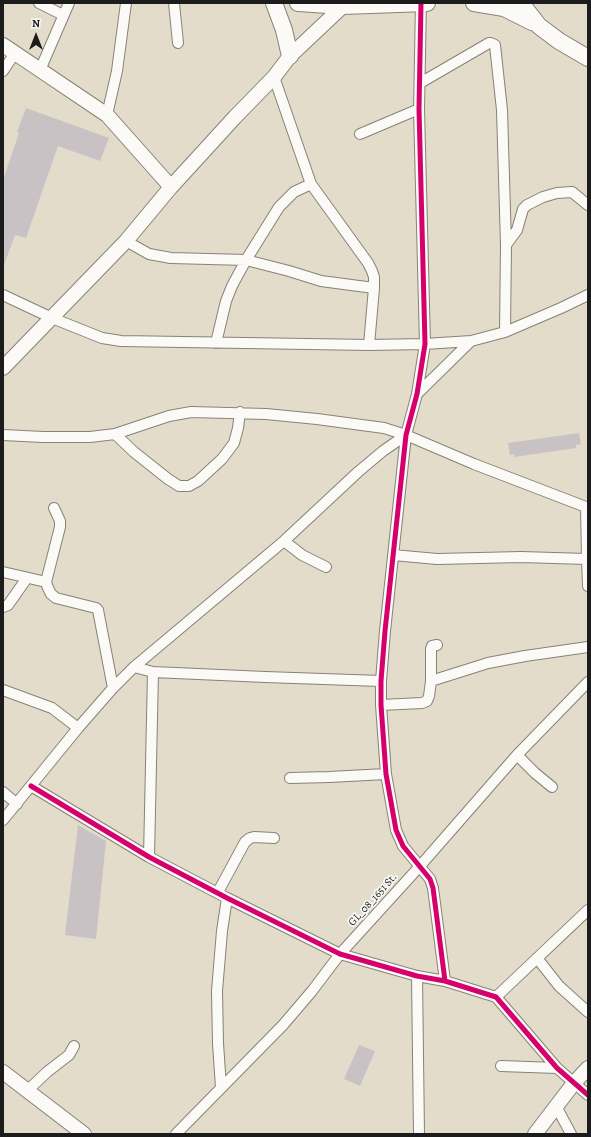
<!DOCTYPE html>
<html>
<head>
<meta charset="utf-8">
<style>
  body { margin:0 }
  #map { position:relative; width:591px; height:1137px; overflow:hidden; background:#e4dcca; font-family:Alegreya,serif }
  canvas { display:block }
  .frame { position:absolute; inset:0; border:4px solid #1c1c1c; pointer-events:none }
  .north { position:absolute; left:16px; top:16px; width:40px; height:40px; -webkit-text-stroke:3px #f6f6f2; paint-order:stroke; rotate:0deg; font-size:11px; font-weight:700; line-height:16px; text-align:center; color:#1c1c1c }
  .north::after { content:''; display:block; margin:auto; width:14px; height:18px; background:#1c1c1c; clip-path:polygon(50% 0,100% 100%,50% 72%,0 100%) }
</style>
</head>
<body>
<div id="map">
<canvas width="591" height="1137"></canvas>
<div class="frame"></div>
<div class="north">N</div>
</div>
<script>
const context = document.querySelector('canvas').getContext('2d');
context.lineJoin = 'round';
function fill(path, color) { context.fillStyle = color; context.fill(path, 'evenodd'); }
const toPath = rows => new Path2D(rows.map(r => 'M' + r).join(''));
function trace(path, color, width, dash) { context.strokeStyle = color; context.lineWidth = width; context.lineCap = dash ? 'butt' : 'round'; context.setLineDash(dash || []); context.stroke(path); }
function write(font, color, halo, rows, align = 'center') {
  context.font = font + ' Alegreya,serif'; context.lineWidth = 3.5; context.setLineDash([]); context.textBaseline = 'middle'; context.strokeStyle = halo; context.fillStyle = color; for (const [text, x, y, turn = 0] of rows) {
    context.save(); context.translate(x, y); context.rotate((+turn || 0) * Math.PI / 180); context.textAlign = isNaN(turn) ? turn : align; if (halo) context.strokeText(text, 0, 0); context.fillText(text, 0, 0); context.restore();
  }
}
fill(toPath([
  [26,108,109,138,100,161,58,146,26,238,15,235,4,265,3,264,3,180,19,133,17,132],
  [579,433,581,444,576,445,576,448,514,457,514,454,510,455,508,443],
  [78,825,106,841,96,939,65,935],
  [359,1045,375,1051,360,1086,344,1079]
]), '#c9c2c4');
const street = toPath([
  [39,3,63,15],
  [174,3,178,43],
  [421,3,419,109,425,344,417,394,406,435,385,631,381,681,381,705,386,774,396,830,403,846,430,879,433,888,445,981],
  [40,70,69,3],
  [3,71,15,53],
  [274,77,311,184,368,263,372,271,374,277,374,288,369,345],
  [420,83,489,43,491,43,495,45,502,110,506,245,505,332],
  [107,115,117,71,126,3],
  [360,134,419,109],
  [126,241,149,254,171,258,246,260,289,271,321,281,374,288],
  [506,245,517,230,523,209,527,205,543,197,557,193,572,192,588,205],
  [3,295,52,318,102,338,121,341,369,345,425,344,471,341,505,332,561,308,588,295],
  [216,343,226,301,232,286,246,260,279,207,294,192,311,184],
  [417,394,471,341],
  [115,434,134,452,168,479,179,486,189,486,198,481,222,459,234,443,238,428,240,412],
  [3,435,43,437,90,437,115,434,169,416,191,412,266,414,317,419,384,428,406,435,474,464,586,507,588,510],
  [54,508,60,521,60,527,46,582,48,588,51,594,56,598,96,608,98,610,113,688],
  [284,541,302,555,326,567],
  [393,555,437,559,521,557,587,559,586,507],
  [587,559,588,586],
  [3,572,46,582],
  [3,607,8,605,27,578],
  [134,667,153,672,265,677,381,681],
  [431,681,431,649,432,646,437,645],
  [3,690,52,708,78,728],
  [381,705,422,703,427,701,429,696,431,681,488,663,525,656,588,647],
  [517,755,535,773,552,787],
  [290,778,329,777,386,774],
  [31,786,149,857,227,898,340,954,417,976,445,981,496,997,557,1068,588,1095],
  [3,792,17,804],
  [3,820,78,728,113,688,134,667,284,541,358,472,383,451,406,435],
  [149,857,153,672],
  [218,892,245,842,250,838,254,837,274,838],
  [537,958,559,986,588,1012],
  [417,976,419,1134],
  [496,997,588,910],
  [501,1066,557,1068],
  [221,1088,218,1043,217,991,222,931,227,898],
  [28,1090,47,1072,69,1055,74,1046],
  [556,1106,571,1134],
  [176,1134,283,1025,312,991,340,954,420,866,517,755,588,682]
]);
const secondary = toPath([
  [3,45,107,115,171,187],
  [3,368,126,241,171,187,235,117,274,77,290,56,343,6],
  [3,1072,84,1134],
  [535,1134,574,1083,588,1068]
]);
const primary = toPath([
  [274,3,284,30,290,56],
  [298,3,343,6,427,3],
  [474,3,504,8,532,22],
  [521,3,539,26,559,41,588,58]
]);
trace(street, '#868279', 12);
trace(secondary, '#868279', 16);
trace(primary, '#868279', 18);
trace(street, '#fbfaf7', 10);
trace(secondary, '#fbfaf7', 14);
trace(primary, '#fbfaf7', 16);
trace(toPath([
  [421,3,419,109,425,344,417,394,406,435,385,631,381,681,381,705,386,774,396,830,403,846,430,879,433,888,445,981],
  [31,786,149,857,227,898,340,954,417,976,445,981,496,997,557,1068,588,1095]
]), '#d6006c', 5);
write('11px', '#1c1c1c', '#f6f6f2', [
  ["GL_08_1651 St.",373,900,-48]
]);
</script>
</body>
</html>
